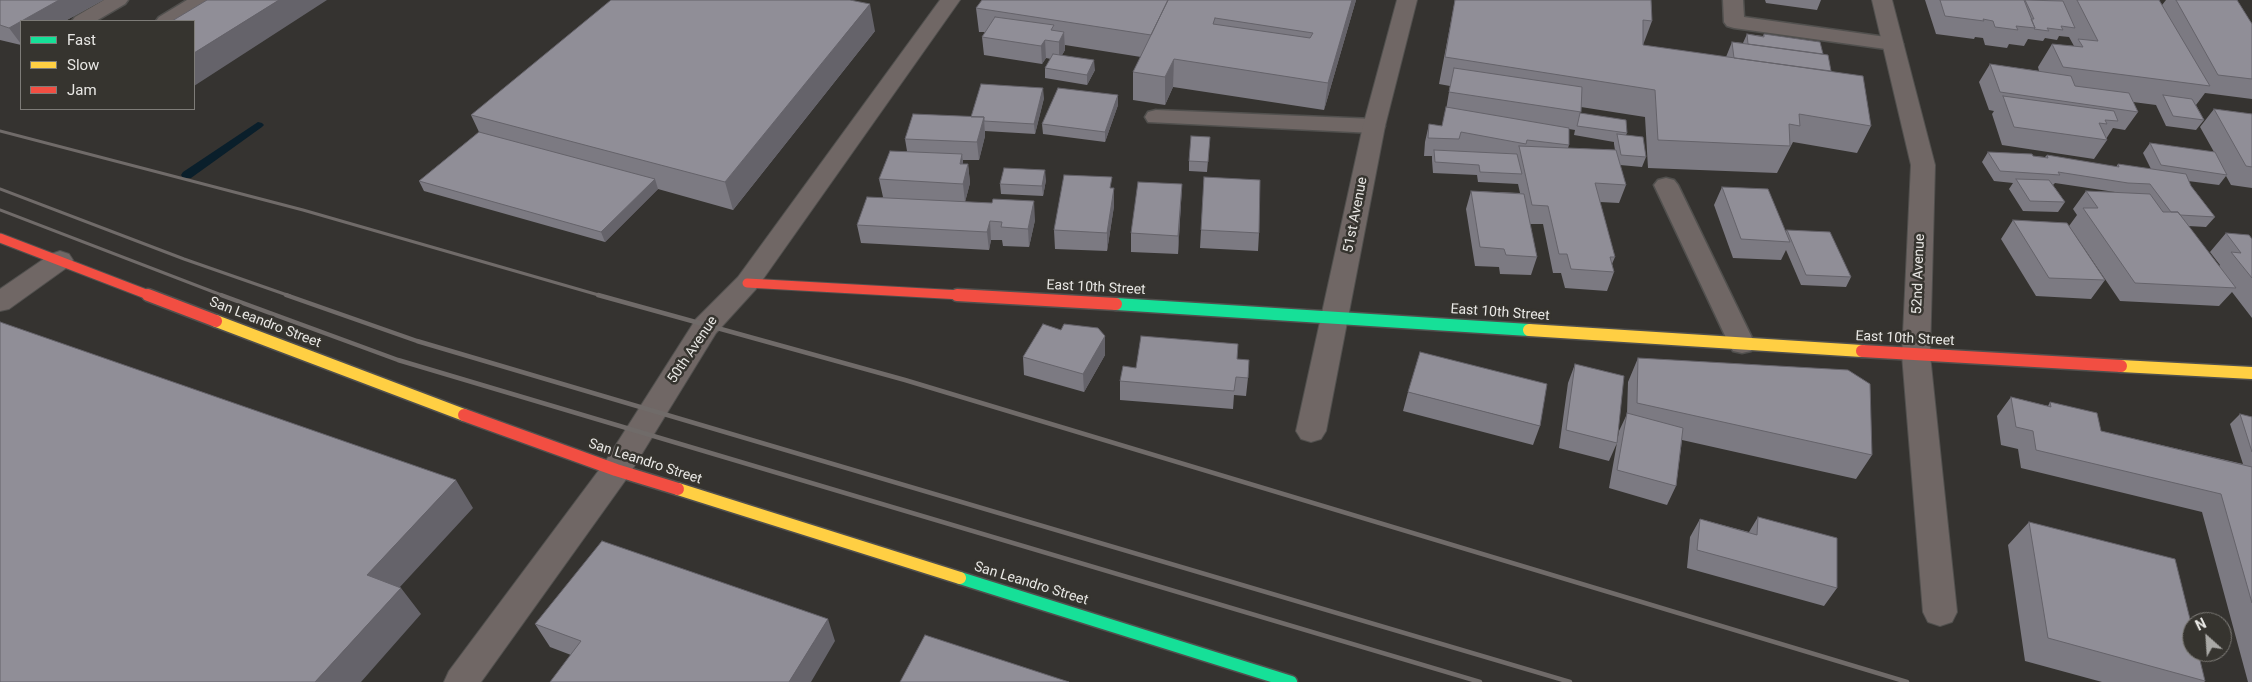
<!DOCTYPE html>
<html>
<head>
<meta charset="utf-8">
<style>
  body { margin:0 }
  #map { position:relative; width:2252px; height:682px; overflow:hidden; background:#353330; font-family:Roboto,sans-serif }
  canvas { display:block }
  .legend { position:absolute; left:20px; top:20px; width:175px; height:90px; box-sizing:border-box; background:#36342f; border:1px solid #7e7c78; margin:0; padding:6px 9px; list-style:none; font-size:15px; color:#e9e8e5 }
  .legend li { display:flex; align-items:center; gap:10px; height:25px }
  .legend b { width:25px; border:1px solid #7e7c78 }
  .north { position:absolute; left:2182px; top:612px; width:50px; height:50px; box-sizing:border-box; background:#36342f; border:1px solid #7e7c78; border-radius:50%; rotate:334deg; font-size:14px; font-weight:700; line-height:20px; text-align:center; color:#e9e8e5 }
  .north::after { content:''; display:block; margin:auto; width:18px; height:22px; background:#aaa9a6; clip-path:polygon(50% 0,100% 100%,50% 72%,0 100%) }
</style>
</head>
<body>
<div id="map">
<canvas width="2252" height="682"></canvas>
<ul class="legend">
<li><b style="height:6px;background:#16e098"></b>Fast</li>
<li><b style="height:6px;background:#ffcf43"></b>Slow</li>
<li><b style="height:6px;background:#f24e42"></b>Jam</li>
</ul>
<div class="north">N</div>
</div>
<script>
const context = document.querySelector('canvas').getContext('2d');
context.lineJoin = 'round';
const toPath = rows => new Path2D(rows.map(r => 'M' + r).join(''));
function fill(path, color) { context.fillStyle = color; context.fill(path, 'evenodd'); }
function trace(path, color, width, dash) { context.strokeStyle = color; context.lineWidth = width; context.lineCap = dash ? 'butt' : 'round'; context.setLineDash(dash || []); context.stroke(path); }
function write(font, color, halo, rows, align = 'center') {
  context.font = font + ' Roboto,sans-serif'; context.lineWidth = 5; context.setLineDash([]); context.textBaseline = 'middle'; context.strokeStyle = halo; context.fillStyle = color; for (const [text, x, y, turn = 0] of rows) {
    context.save(); context.translate(x, y); context.rotate((+turn || 0) * Math.PI / 180); context.textAlign = isNaN(turn) ? turn : align; if (halo) context.strokeText(text, 0, 0); context.fillText(text, 0, 0); context.restore();
  }
}
fill(toPath([
  [258,122,262,123,264,125,262,127,191,178,183,178,181,175,183,172,258,122]
]), '#0a1f2b');
const lane = toPath([
  [104,0,128,0,125,4,96,21,72,21,75,17,104,0],
  [187,0,211,0,208,4,180,21,156,21,159,17,187,0],
  [1723,0,1743,0,1744,17,1893,38,1900,40,1903,44,1900,48,1893,50,1734,28,1727,26,1724,22,1723,0],
  [1156,110,1374,119,1382,121,1385,126,1382,131,1374,133,1148,122,1145,117,1148,112,1156,110],
  [1666,178,1674,180,1678,185,1755,344,1751,351,1742,353,1733,351,1729,344,1654,185,1658,180,1666,178]
]);
const street = toPath([
  [940,0,960,0,756,289,716,333,627,478,481,682,444,682,449,671,605,462,696,319,738,277,940,0],
  [1397,0,1417,0,1385,126,1326,431,1321,439,1311,442,1301,439,1296,431,1363,126,1397,0],
  [1872,0,1892,0,1935,165,1930,355,1957,612,1952,622,1940,626,1928,622,1923,612,1902,355,1911,165,1872,0],
  [60,251,69,254,73,260,69,266,9,309,0,311,0,289,51,254,60,251]
]);
const fast = toPath([
  [1116,304,1529,330],
  [960,578,1291,682]
]);
const slow = toPath([
  [216,321,464,415],
  [1529,330,1862,351],
  [2121,366,2252,373],
  [678,489,960,578]
]);
const jamFar1 = toPath([
  [0,238,151,296],
  [747,283,979,296]
]);
const jam = toPath([
  [148,295,216,321],
  [957,295,1116,304],
  [1862,351,2121,366],
  [464,415,616,470,678,489]
]);
trace(lane, '#51504e', 3);
trace(street, '#51504e', 2);
trace(fast, '#51504e', 15);
trace(slow, '#51504e', 15);
trace(jamFar1, '#51504e', 11);
trace(jam, '#51504e', 15);
fill(lane, '#706765');
fill(street, '#706765');
trace(fast, '#16e098', 12);
trace(slow, '#ffcf43', 12);
trace(jamFar1, '#f24e42', 9);
trace(jam, '#f24e42', 12);
trace(toPath([
  [0,131,303,210,602,296],
  [0,189,184,259,290,296],
  [0,210,224,296]
]), '#706b69', 3);
trace(toPath([
  [221,295,398,360,1480,682],
  [286,295,417,341,1570,682],
  [598,295,905,380,1907,682]
]), '#706b69', 4.5);
fill(toPath([
  [0,0,103,0,65,21,21,21,21,45,0,40],
  [1356,0,1324,110,1173,87,1165,105,1133,100,1133,72,1141,57,1065,45,1065,50,1062,55,1095,70,1087,85,1045,78,1045,68,1051,59,1046,58,1042,64,984,55,982,37,985,32,979,32,976,8],
  [1455,0,1651,0,1652,21,1643,45,1726,57,1732,42,1743,43,1747,34,1763,36,1764,34,1823,54,1831,71,1871,126,1857,153,1793,142,1777,173,1648,168,1645,117,1581,107,1580,113,1627,133,1626,135,1646,157,1642,167,1620,165,1626,185,1619,203,1600,202,1615,257,1612,264,1614,272,1607,291,1565,288,1561,273,1553,273,1543,224,1530,224,1537,257,1531,275,1500,274,1499,267,1475,266,1466,209,1471,191,1520,193,1518,184,1478,182,1477,175,1433,173,1432,160,1432,156,1424,156,1425,142,1429,124,1442,126,1446,110,1450,86,1439,84],
  [1569,129,1575,130,1574,135,1614,142,1614,144,1615,150,1568,148,1569,145],
  [1765,0,1821,0,1817,10,1766,3],
  [1925,0,2159,0,2162,5,2166,0,2237,0,2252,24,2252,99,2205,93,2196,105,2204,120,2196,130,2166,126,2156,105,2133,102,2138,112,2125,130,2113,128,2106,139,2107,140,2094,159,2002,145,1992,114,1994,111,1989,110,1979,82,1990,64,2039,71,2038,67,2052,44,2074,46,2069,37,2059,36,2057,40,2045,38,2043,41,2028,39,2024,46,2009,44,2007,48,1985,45,1983,38,1975,37,1974,39,1936,34],
  [875,31,733,210,658,189,605,242,424,191,419,181,479,132,471,115],
  [1044,98,1035,134,985,131,985,136,979,160,963,160,963,164,968,164,970,183,965,202,1035,220,1029,247,1003,246,1002,240,991,240,989,250,861,243,857,225,883,197,879,179,907,151,905,139,971,117],
  [1118,105,1105,142,1043,134,1042,124],
  [2214,109,2252,114,2252,188,2231,185,2226,176,2219,185,2188,181,2191,186,2215,217,2206,227,2188,226,2219,266,2220,265,2210,252,2226,233,2252,239,2252,318,2232,292,2219,306,2120,301,2069,226,2077,215,2073,209,2086,191,2115,192,2055,183,2053,185,2065,202,2058,212,2023,211,2009,189,2013,183,1994,181,1982,162,1988,152,2045,157,2047,155,2116,167,2118,164,2151,169,2143,153,2150,143,2214,152,2200,127],
  [1210,137,1207,172,1189,171,1189,161],
  [1204,177,1259,233,1258,251,1200,248],
  [1046,180,1043,196,1001,194,1000,184],
  [1182,184,1178,254,1131,252,1131,233],
  [1722,187,1786,231,1787,230,1851,277,1846,287,1801,285,1786,250,1781,260,1733,258,1714,205],
  [1112,188,1114,206,1107,251,1055,249,1054,230],
  [2013,220,2105,280,2091,299,2036,296,2001,239],
  [1061,330,1105,336,1105,355,1084,392,1024,375,1023,357],
  [1638,358,1872,455,1856,479,1682,440,1676,486,1667,505,1609,488,1619,431,1627,414,1628,382],
  [1237,359,1248,378,1246,396,1234,395,1233,409,1120,400,1120,381,1136,368],
  [1575,364,1617,443,1609,461,1559,448,1568,383],
  [1408,392,1540,426,1533,445,1403,411],
  [2011,397,2048,406,2050,402,2101,431,2243,464,2230,424,2240,414,2252,417,2252,682,2248,682,2202,512,2021,468,2018,449,2001,445,1997,416],
  [1758,517,1837,588,1824,606,1687,568,1690,537,1700,519,1749,532],
  [2029,522,2205,681,2204,682,2102,682,2025,661,2008,545],
  [535,624,835,641,571,655,550,647]
]), '#7c7a82');
fill(toPath([
  [59,0,103,0,65,21,21,21,21,44,9,28],
  [279,0,327,0,194,86,194,53],
  [1352,0,1356,0,1324,110,1328,83],
  [870,4,875,31,733,210,725,182],
  [1064,32,1065,50,1059,60,1059,42],
  [1045,40,1046,58,1042,64,1041,46],
  [1174,59,1173,87,1165,105,1165,77],
  [1094,60,1095,70,1087,85,1087,75],
  [1043,88,1044,98,1035,134,1034,124],
  [1118,95,1118,105,1105,142,1105,132],
  [984,117,985,136,979,160,977,142],
  [962,154,964,173,960,164],
  [968,164,970,183,965,202,963,184],
  [1045,170,1046,180,1043,196,1042,186],
  [655,179,658,189,605,242,601,232],
  [1182,184,1181,203,1178,254,1178,236],
  [1114,188,1114,206,1107,251,1107,233],
  [1034,201,1035,220,1029,247,1028,229],
  [990,221,991,240,989,250,987,232],
  [1105,336,1105,355,1084,392,1083,374],
  [456,480,473,508,387,601,367,575],
  [401,588,421,614,361,682,315,682],
  [828,619,835,641,811,682,789,682]
]), '#65636a');
const building = toPath([
  [0,0,59,0,9,28,0,25,0,0],
  [207,0,279,0,194,53,194,21,172,21,207,0],
  [611,0,850,0,870,4,725,182,471,115,611,0],
  [982,0,1168,0,1151,35,976,8,982,0],
  [1168,0,1352,0,1328,83,1174,59,1165,77,1133,72,1168,0],
  [1215,18,1313,33,1310,38,1213,24,1215,18],
  [1455,0,1651,0,1652,21,1643,20,1643,45,1863,76,1871,126,1799,114,1800,126,1789,124,1790,146,1658,140,1655,90,1445,57,1455,0],
  [1940,0,2024,0,2035,28,2016,26,2018,30,1995,27,1993,21,1983,19,1984,21,1945,16,1940,0],
  [2025,0,2063,1,2075,28,2061,26,2063,30,2047,28,2049,31,2034,29,2035,28,2031,19,2034,19,2025,0],
  [2077,0,2159,0,2210,86,2063,67,2052,44,2083,47,2078,39,2098,41,2077,0],
  [2176,0,2237,0,2252,24,2252,79,2218,75,2176,0],
  [995,17,1054,25,1051,30,1064,32,1059,42,1045,40,1041,46,982,37,995,17],
  [1747,34,1764,37,1764,34,1820,42,1823,54,1748,44,1747,34],
  [1732,42,1828,55,1831,71,1734,58,1732,42],
  [1053,54,1094,60,1087,75,1045,68,1053,54],
  [1990,64,2071,76,2075,86,2129,93,2138,112,2000,92,1990,64],
  [1454,68,1582,87,1581,112,1449,92,1454,68],
  [981,84,1043,88,1034,124,984,121,984,117,971,117,981,84],
  [1058,88,1118,95,1105,132,1042,124,1058,88],
  [2163,95,2192,99,2204,120,2173,116,2163,95],
  [2003,96,2114,111,2118,121,2105,120,2107,124,2099,123,2107,140,2014,127,2003,96],
  [1446,107,1569,128,1569,145,1527,140,1526,144,1461,132,1459,139,1428,138,1429,124,1442,126,1446,107],
  [2214,109,2252,114,2252,167,2246,166,2214,109],
  [1580,113,1626,120,1627,133,1577,126,1578,122,1580,113],
  [913,114,984,117,977,142,905,139,913,114],
  [479,132,655,179,601,232,419,181,479,132],
  [1617,134,1643,137,1646,157,1621,155,1617,134],
  [1191,136,1210,137,1208,162,1189,161,1191,136],
  [2150,143,2215,152,2227,175,2161,165,2150,143],
  [1519,146,1616,150,1626,185,1595,183,1615,257,1610,257,1614,272,1571,269,1567,254,1559,254,1548,206,1532,205,1519,146],
  [1434,150,1517,154,1522,174,1480,172,1479,165,1435,162,1434,150],
  [890,151,962,154,960,164,968,164,963,184,879,179,890,151],
  [1988,152,2032,154,2033,156,2048,158,2047,155,2119,167,2118,164,2186,174,2191,186,2215,217,2180,215,2178,212,2171,212,2150,184,2128,183,2058,172,2060,175,2000,171,1988,152],
  [1004,168,1045,170,1042,186,1000,184,1004,168],
  [1064,175,1112,177,1110,188,1114,188,1107,233,1054,230,1064,175],
  [1204,177,1260,180,1259,233,1201,230,1204,177],
  [2016,179,2049,180,2065,202,2030,201,2016,179],
  [1138,182,1182,184,1178,236,1131,233,1138,182],
  [1722,187,1768,189,1790,242,1741,239,1722,187],
  [1471,191,1524,194,1537,257,1506,255,1504,249,1480,247,1471,191],
  [2086,191,2150,194,2163,212,2178,212,2236,288,2135,283,2083,208,2098,208,2086,191],
  [867,197,992,203,993,199,1034,201,1028,229,1001,227,1002,222,990,221,987,232,857,225,867,197],
  [2013,220,2067,223,2105,280,2049,278,2013,220],
  [1787,230,1830,232,1851,277,1806,275,1787,230],
  [2226,233,2249,235,2252,239,2252,278,2231,252,2241,253,2226,233],
  [0,322,456,480,367,575,401,588,315,682,0,682,0,322],
  [1043,324,1061,330,1064,324,1098,328,1105,336,1083,374,1023,357,1043,324],
  [1141,336,1238,344,1237,359,1249,360,1248,378,1236,377,1234,391,1120,381,1123,366,1136,368,1141,336],
  [1420,352,1547,384,1540,426,1408,392,1420,352],
  [1638,358,1848,370,1870,384,1872,455,1637,403,1638,358],
  [1575,364,1624,376,1617,443,1566,430,1575,364],
  [2011,397,2051,407,2050,402,2097,413,2101,431,2252,467,2252,603,2221,494,2036,450,2033,431,2016,427,2011,397],
  [1627,413,1683,428,1676,486,1617,470,1627,413],
  [2240,414,2252,417,2252,452,2240,414],
  [1758,517,1837,538,1837,588,1697,550,1700,519,1757,535,1758,517],
  [2029,522,2175,559,2192,627,2192,652,2198,652,2205,681,2048,638,2029,522],
  [602,541,828,619,789,682,550,682,581,641,535,624,602,541],
  [925,635,1069,682,900,682,925,635]
]);
fill(building, '#908e97');
trace(building, '#65636a', 1);
write('14px', '#e9e8e5', '#36342f', [
  ["51st Avenue",1356,215,-79],
  ["52nd Avenue",1919,274,-88],
  ["East 10th Street",1096,288,3],
  ["East 10th Street",1500,313,4],
  ["San Leandro Street",265,323,21],
  ["East 10th Street",1905,339,3],
  ["50th Avenue",693,350,-56],
  ["San Leandro Street",645,462,18],
  ["San Leandro Street",1031,584,17]
]);
</script>
</body>
</html>
